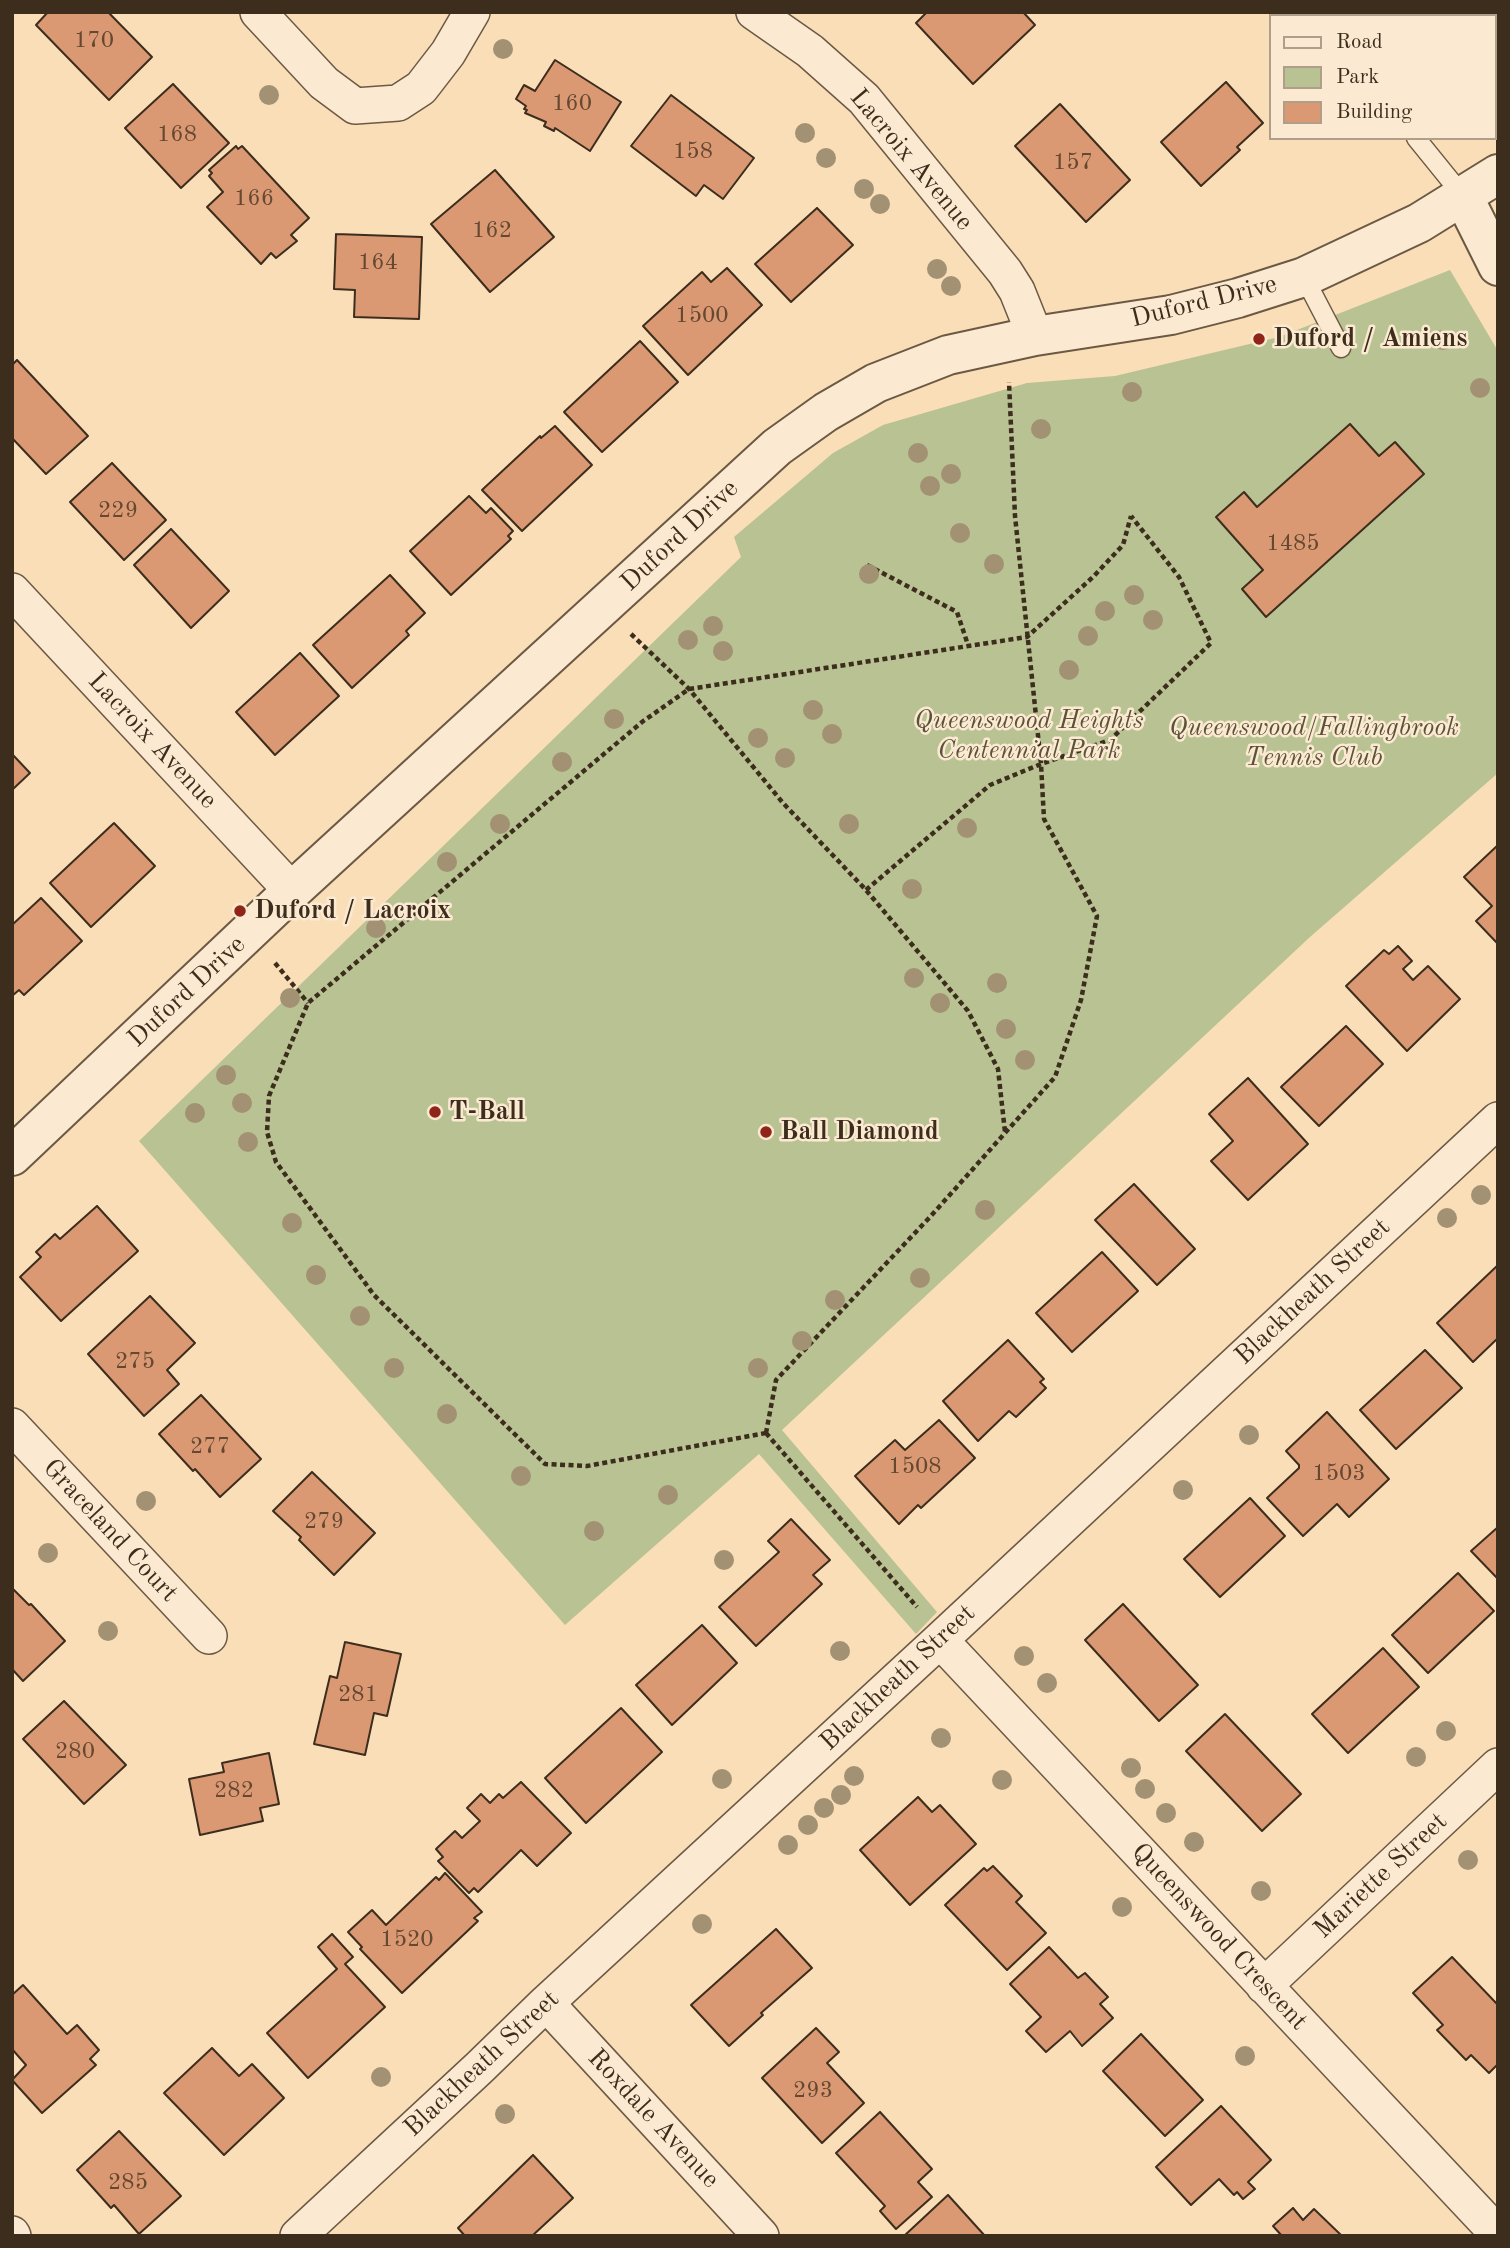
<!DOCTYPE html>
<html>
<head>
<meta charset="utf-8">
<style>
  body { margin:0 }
  #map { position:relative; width:1510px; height:2248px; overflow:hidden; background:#f9deb8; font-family:"Old Standard TT",serif }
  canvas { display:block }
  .frame { position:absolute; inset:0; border:14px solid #3c2d1d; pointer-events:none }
  .legend { position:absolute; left:1269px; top:14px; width:228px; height:126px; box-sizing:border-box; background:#fbead1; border:2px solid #af9e89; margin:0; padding:9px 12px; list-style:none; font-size:21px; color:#3c2d1d }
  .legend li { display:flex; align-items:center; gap:14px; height:35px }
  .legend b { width:35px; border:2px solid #af9e89 }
</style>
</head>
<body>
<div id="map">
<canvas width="1510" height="2248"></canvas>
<div class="frame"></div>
<ul class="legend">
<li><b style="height:9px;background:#fbead1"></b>Road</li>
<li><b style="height:19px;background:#b9c292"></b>Park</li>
<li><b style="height:19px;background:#da9973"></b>Building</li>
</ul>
</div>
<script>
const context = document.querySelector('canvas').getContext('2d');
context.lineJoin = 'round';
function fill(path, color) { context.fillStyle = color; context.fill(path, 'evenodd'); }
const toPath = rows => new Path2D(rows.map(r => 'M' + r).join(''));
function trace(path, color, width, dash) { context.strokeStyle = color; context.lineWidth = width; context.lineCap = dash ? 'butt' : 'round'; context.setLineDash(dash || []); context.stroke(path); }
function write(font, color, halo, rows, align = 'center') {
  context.font = font + ' "Old Standard TT",serif'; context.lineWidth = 5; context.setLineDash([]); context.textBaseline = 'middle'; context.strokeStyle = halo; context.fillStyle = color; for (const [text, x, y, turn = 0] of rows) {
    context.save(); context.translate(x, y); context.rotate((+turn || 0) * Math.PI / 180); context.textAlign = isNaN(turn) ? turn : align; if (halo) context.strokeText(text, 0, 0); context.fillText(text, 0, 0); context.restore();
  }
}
fill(toPath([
  [1450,270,1498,351,1498,773,1310,937,782,1430,937,1612,916,1634,759,1454,565,1625,139,1141,741,557,734,537,833,453,883,425,1027,383,1115,376,1279,337]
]), '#b9c292');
const building = toPath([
  [48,12,108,12,152,57,109,100,36,25,48,12],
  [927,12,1023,12,1035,25,973,84,916,23,927,12],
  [555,60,621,102,590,151,555,128,554,131,544,126,546,122,525,113,527,110,524,109,526,106,516,99,524,85,535,91,555,60],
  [1226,82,1263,123,1237,147,1240,150,1201,186,1161,142,1226,82],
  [173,84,229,143,181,188,125,128,173,84],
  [671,95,754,158,723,199,704,185,696,196,631,146,671,95],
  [1060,104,1130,180,1086,222,1015,146,1060,104],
  [236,146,238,149,242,146,309,218,291,235,297,241,276,258,271,253,261,264,207,207,223,192,209,176,212,173,209,170,236,146],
  [495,170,554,237,490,292,431,224,495,170],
  [817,208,853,245,791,302,755,264,817,208],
  [336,234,422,237,419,319,354,317,355,290,334,289,336,234],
  [727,268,762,305,688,375,643,326,702,272,711,282,727,268],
  [640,341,678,382,602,452,564,412,640,341],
  [17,360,88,436,46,474,12,438,12,365,17,360],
  [1350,424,1379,456,1395,442,1424,474,1266,617,1242,589,1263,570,1216,517,1244,492,1257,507,1350,424],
  [555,426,592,465,522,531,482,490,540,436,541,438,555,426],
  [112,463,166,520,124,560,70,502,112,463],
  [469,496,486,513,491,508,513,531,508,536,511,539,451,595,410,551,469,496],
  [171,529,229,591,191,628,134,565,171,529],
  [390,575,425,613,406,631,409,635,352,688,313,645,390,575],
  [300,653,339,696,275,755,236,712,300,653],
  [12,754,30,773,12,790,12,754],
  [114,823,155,866,91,927,50,883,114,823],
  [1498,845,1498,944,1476,921,1492,906,1464,877,1498,845],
  [41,898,82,941,24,995,19,990,12,996,12,925,41,898],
  [1398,946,1412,961,1403,969,1413,980,1428,966,1460,999,1407,1051,1346,986,1384,950,1389,954,1398,946],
  [1346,1026,1383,1064,1319,1126,1281,1087,1346,1026],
  [1248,1078,1308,1144,1248,1200,1211,1161,1233,1141,1209,1114,1248,1078],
  [1134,1184,1195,1249,1157,1285,1095,1220,1134,1184],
  [97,1206,138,1251,61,1321,20,1277,41,1257,36,1252,55,1234,60,1239,97,1206],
  [1102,1252,1138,1291,1072,1352,1036,1313,1102,1252],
  [1498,1265,1498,1338,1473,1362,1437,1323,1498,1265],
  [150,1296,195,1343,167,1370,179,1384,144,1416,88,1354,150,1296],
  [1008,1340,1044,1379,1040,1382,1046,1388,1016,1417,1009,1411,978,1441,943,1401,1008,1340],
  [1425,1350,1462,1388,1396,1449,1360,1410,1425,1350],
  [201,1395,261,1459,220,1497,195,1469,193,1471,159,1434,201,1395],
  [1327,1412,1389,1479,1349,1517,1337,1504,1303,1536,1267,1498,1299,1468,1299,1465,1286,1451,1327,1412],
  [939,1420,975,1458,921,1508,918,1505,899,1524,855,1476,895,1440,905,1450,939,1420],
  [312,1472,375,1533,334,1575,299,1540,301,1537,273,1511,312,1472],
  [1250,1498,1285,1536,1220,1597,1184,1559,1250,1498],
  [791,1519,830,1560,813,1575,822,1584,756,1646,719,1607,779,1552,768,1541,791,1519],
  [1498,1527,1498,1579,1471,1551,1498,1527],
  [1458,1573,1494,1611,1428,1673,1392,1635,1458,1573],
  [12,1588,29,1605,31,1604,65,1641,23,1681,12,1669,12,1588],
  [1123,1604,1198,1685,1159,1721,1085,1640,1123,1604],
  [702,1625,737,1663,672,1725,636,1685,702,1625],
  [345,1642,401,1654,387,1716,374,1713,365,1755,314,1744,330,1676,337,1678,345,1642],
  [1383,1648,1419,1687,1348,1753,1312,1714,1383,1648],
  [64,1701,126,1765,84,1804,23,1739,64,1701],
  [621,1708,662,1752,586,1823,545,1778,621,1708],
  [1225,1714,1301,1794,1262,1831,1186,1751,1225,1714],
  [269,1753,279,1804,260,1808,263,1821,200,1835,189,1779,224,1772,222,1763,269,1753],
  [521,1782,571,1833,537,1866,521,1850,478,1892,474,1888,469,1893,438,1861,443,1857,436,1849,455,1831,462,1838,480,1821,467,1808,481,1794,490,1803,499,1794,503,1798,521,1782],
  [918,1797,932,1812,940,1805,976,1844,910,1905,860,1850,918,1797],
  [993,1866,1022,1896,1016,1902,1046,1933,1007,1970,945,1905,984,1868,987,1871,993,1866],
  [445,1873,482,1912,474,1918,478,1921,402,1993,360,1949,362,1947,348,1932,372,1910,386,1925,436,1877,439,1880,445,1873],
  [776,1929,812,1968,761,2013,763,2015,729,2046,691,2005,776,1929],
  [332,1934,353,1957,345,1964,385,2007,308,2078,267,2033,337,1969,318,1947,332,1934],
  [1049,1947,1078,1978,1085,1973,1108,1997,1100,2004,1113,2018,1082,2046,1070,2031,1046,2052,1026,2031,1041,2017,1010,1984,1049,1947],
  [1452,1957,1498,2005,1498,2064,1489,2073,1471,2055,1466,2060,1437,2030,1443,2025,1413,1993,1452,1957],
  [23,1985,67,2034,77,2025,99,2050,90,2059,96,2065,42,2113,12,2080,26,2065,12,2049,12,1995,23,1985],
  [816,2028,839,2052,827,2063,864,2103,822,2143,762,2078,816,2028],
  [1141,2034,1203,2100,1165,2136,1103,2071,1141,2034],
  [212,2048,239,2076,252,2064,284,2098,224,2155,164,2093,212,2048],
  [1221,2106,1271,2160,1248,2182,1255,2189,1243,2199,1237,2192,1234,2195,1219,2179,1191,2205,1156,2167,1221,2106],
  [880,2112,932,2169,918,2182,932,2197,896,2229,880,2211,885,2206,836,2153,880,2112],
  [119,2131,181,2196,139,2234,114,2205,111,2208,77,2170,119,2131],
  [533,2155,573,2198,532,2236,465,2236,458,2228,533,2155],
  [948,2195,985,2236,904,2236,948,2195],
  [1293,2208,1303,2220,1314,2209,1342,2236,1282,2236,1273,2226,1293,2208]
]);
fill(building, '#da9973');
trace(building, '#3c2d1d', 2);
const service = toPath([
  [1316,16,1320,12],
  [1416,138,1463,196],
  [1304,277,1341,348]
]);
const minor = toPath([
  [258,12,324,83,355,106,398,103,421,88,448,53,472,12],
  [754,12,810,51,864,99,1005,272,1017,291,1035,336],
  [12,591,292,891],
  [12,1426,209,1636],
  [940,1640,1498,2234],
  [1264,1986,1498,1766],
  [546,2003,761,2236],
  [12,2234,13,2236],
  [298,2236,479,2068,546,2003,940,1640,1498,1120]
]);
const tertiary = toPath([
  [1463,196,1498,266],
  [12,1156,292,891,777,447,826,412,876,383,948,355,1035,336,1171,315,1238,298,1304,277,1419,223,1498,174]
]);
trace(service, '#6b5944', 21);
trace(minor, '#6b5944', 38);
trace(tertiary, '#6b5944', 42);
trace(toPath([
  [867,565,957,612,968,645],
  [631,634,689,689,783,803,866,890,968,1011,998,1069,1005,1132],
  [866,890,990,785,1041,764,1110,740,1211,643,1179,577,1131,516],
  [275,963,308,1003],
  [766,1433,587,1466,545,1464,374,1295,276,1162,267,1132,269,1096,308,1003,642,722,689,689,1027,637,1093,577,1123,545,1131,516],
  [766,1433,776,1380,930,1217,1055,1077,1081,1000,1097,916,1044,819,1041,764,1015,516,1009,382],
  [766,1433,917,1607]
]), '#3c2d1d', 4.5, [5, 3.5]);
trace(service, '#fbead1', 18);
trace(minor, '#fbead1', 35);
trace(tertiary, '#fbead1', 38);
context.fillStyle = '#a29173';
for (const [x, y] of [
  [503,49],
  [269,95],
  [805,133],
  [826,158],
  [864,189],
  [880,204],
  [937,269],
  [951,286],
  [1443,340],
  [1480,388],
  [1132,392],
  [1041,429],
  [918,453],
  [951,474],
  [930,486],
  [960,533],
  [994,564],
  [869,574],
  [1134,595],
  [1105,611],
  [1153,620],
  [713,626],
  [1088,636],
  [688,640],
  [723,651],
  [1069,670],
  [813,710],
  [614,719],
  [832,734],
  [758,738],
  [785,758],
  [562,762],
  [500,824],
  [849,824],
  [967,828],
  [447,862],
  [912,889],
  [376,928],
  [914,978],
  [997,983],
  [290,998],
  [940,1003],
  [1006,1029],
  [1025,1060],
  [226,1075],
  [242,1103],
  [195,1113],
  [248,1142],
  [1481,1195],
  [985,1210],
  [1447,1218],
  [292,1223],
  [316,1275],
  [920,1278],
  [835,1300],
  [360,1316],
  [802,1341],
  [394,1368],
  [758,1368],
  [447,1414],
  [1249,1435],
  [521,1476],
  [1183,1490],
  [668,1495],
  [146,1501],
  [594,1531],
  [48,1553],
  [724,1560],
  [108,1631],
  [840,1651],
  [1024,1656],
  [1047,1683],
  [1446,1731],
  [941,1738],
  [1416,1757],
  [1131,1768],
  [854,1776],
  [722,1779],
  [1002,1780],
  [1145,1789],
  [841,1795],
  [824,1808],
  [1166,1813],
  [808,1825],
  [1194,1842],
  [788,1845],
  [1468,1860],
  [1261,1891],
  [1122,1907],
  [702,1924],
  [1245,2056],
  [381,2077],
  [505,2114]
]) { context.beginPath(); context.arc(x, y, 10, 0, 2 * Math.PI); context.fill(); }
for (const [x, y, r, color] of [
  [1259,339,7,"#8f2418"],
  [240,911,7,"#8f2418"],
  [435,1112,7,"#8f2418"],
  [766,1132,7,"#8f2418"]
]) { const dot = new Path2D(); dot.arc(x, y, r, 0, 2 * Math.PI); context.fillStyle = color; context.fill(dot); trace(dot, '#fbead1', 2.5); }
write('23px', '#644832', null, [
  ["170",94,41],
  ["160",572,104],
  ["168",177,135],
  ["158",693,152],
  ["157",1073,163],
  ["166",254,199],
  ["162",492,231],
  ["164",378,263],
  ["1500",702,316],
  ["229",118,511],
  ["1485",1293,544],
  ["275",135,1362],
  ["277",210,1447],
  ["1508",915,1467],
  ["1503",1339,1474],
  ["279",324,1522],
  ["281",358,1695],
  ["280",75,1752],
  ["282",234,1791],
  ["1520",407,1940],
  ["293",813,2091],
  ["285",128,2183]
]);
write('26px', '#3c2d1d', '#fbead1', [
  ["Lacroix Avenue",911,160,50],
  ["Duford Drive",1204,302,-14],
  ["Duford Drive",680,536,-43],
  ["Lacroix Avenue",152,741,47],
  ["Duford Drive",187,992,-43],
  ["Blackheath Street",1313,1292,-43],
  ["Graceland Court",110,1531,47],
  ["Blackheath Street",898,1678,-43],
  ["Mariette Street",1381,1876,-43],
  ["Queenswood Crescent",1219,1937,47],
  ["Blackheath Street",482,2064,-43],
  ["Roxdale Avenue",653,2119,47]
]);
write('bold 26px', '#3c2d1d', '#fbead1', [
  ["Duford / Amiens",1273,339],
  ["Duford / Lacroix",254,911],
  ["T-Ball",449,1112],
  ["Ball Diamond",780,1132]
], 'left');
write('italic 26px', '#5b523a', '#fbead1', [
  ["Queenswood Heights",1029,721],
  ["Centennial Park",1029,751],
  ["Queenswood/Fallingbrook",1314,728],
  ["Tennis Club",1314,758]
]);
</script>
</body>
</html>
